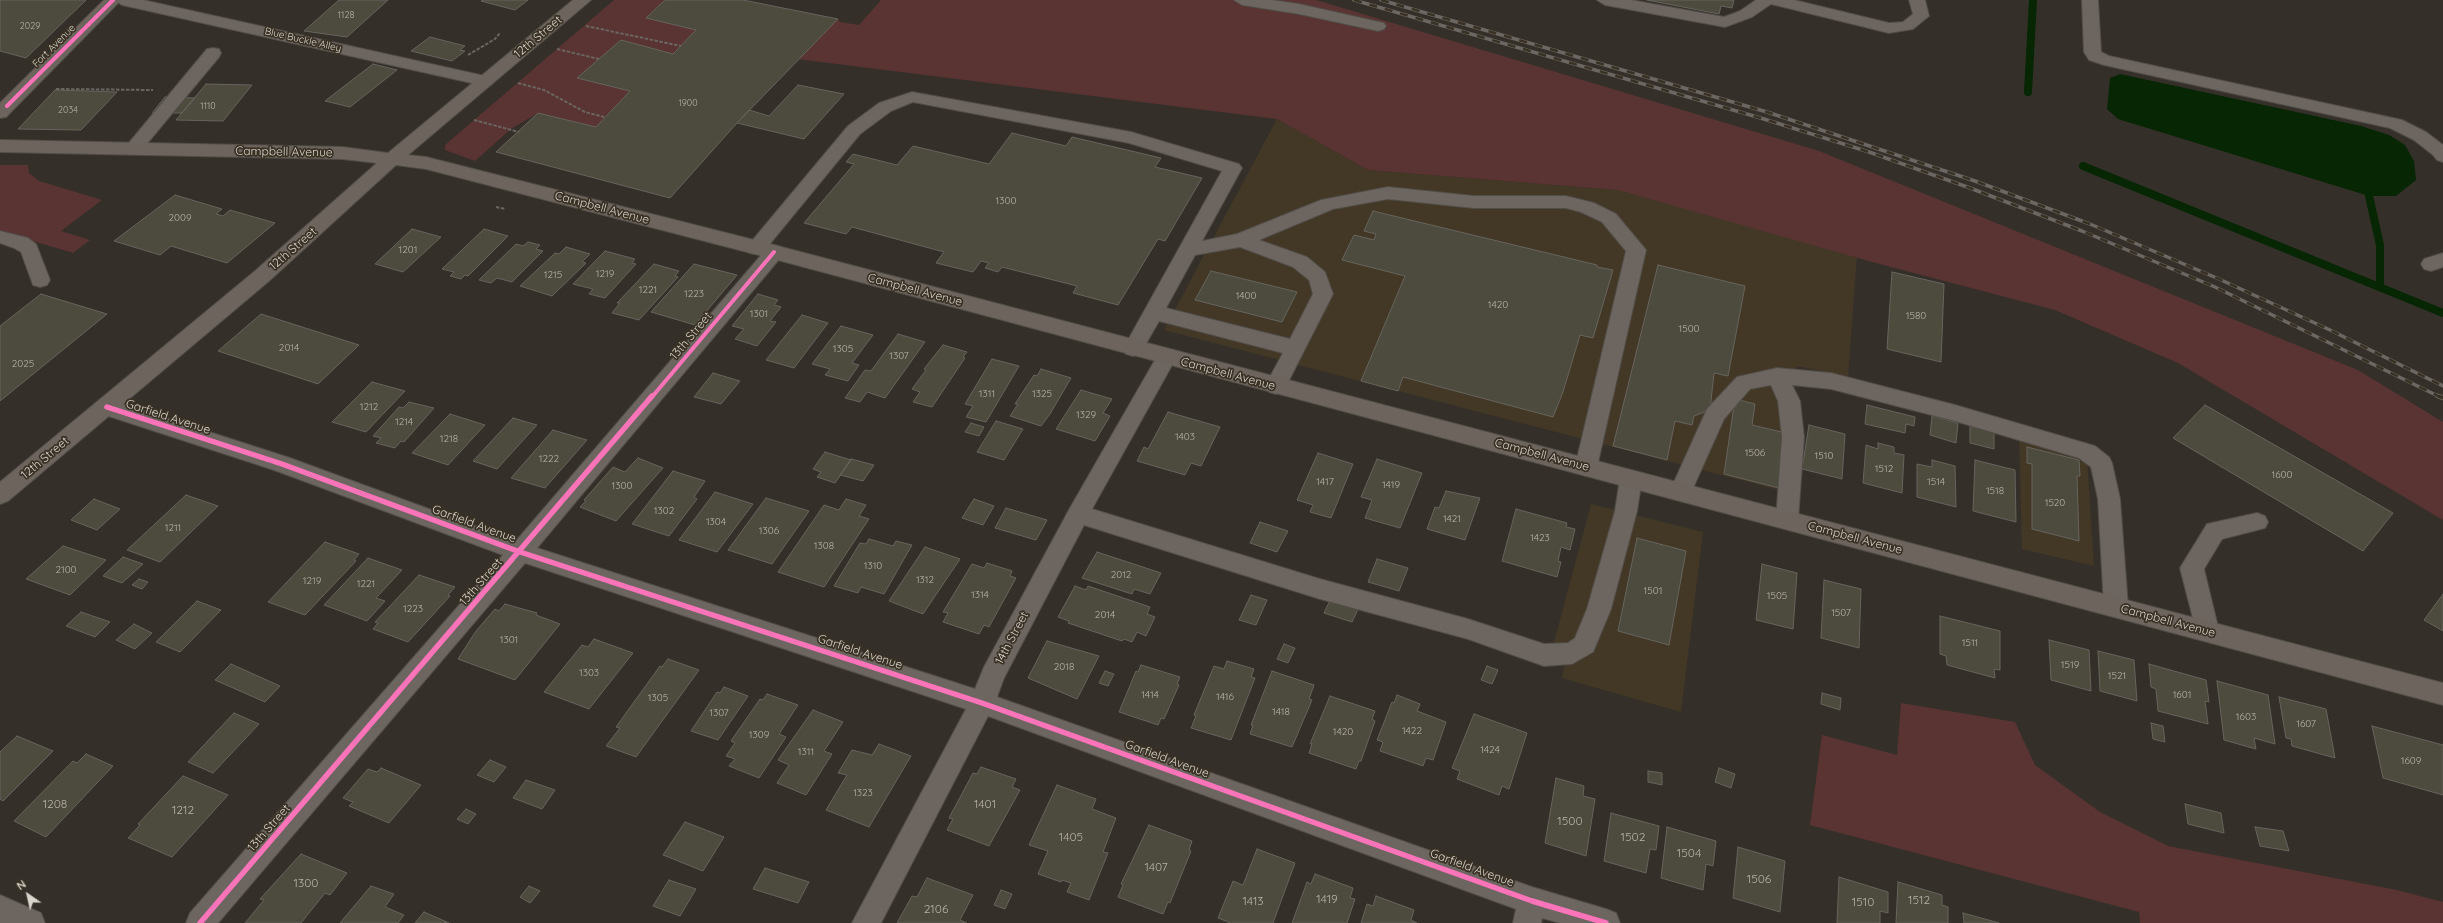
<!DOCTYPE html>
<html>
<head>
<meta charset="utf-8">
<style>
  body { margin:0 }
  #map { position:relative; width:2443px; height:923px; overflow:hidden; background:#343029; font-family:Quicksand,sans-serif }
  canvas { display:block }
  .north { position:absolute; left:8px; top:875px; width:40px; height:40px; -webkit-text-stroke:3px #393124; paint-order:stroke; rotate:326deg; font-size:11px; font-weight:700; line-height:16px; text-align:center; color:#dad5cd }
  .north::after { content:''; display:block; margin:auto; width:14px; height:18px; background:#dad5cd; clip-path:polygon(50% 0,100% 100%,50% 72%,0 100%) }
</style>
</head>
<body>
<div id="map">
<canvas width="2443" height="923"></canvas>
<div class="north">N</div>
</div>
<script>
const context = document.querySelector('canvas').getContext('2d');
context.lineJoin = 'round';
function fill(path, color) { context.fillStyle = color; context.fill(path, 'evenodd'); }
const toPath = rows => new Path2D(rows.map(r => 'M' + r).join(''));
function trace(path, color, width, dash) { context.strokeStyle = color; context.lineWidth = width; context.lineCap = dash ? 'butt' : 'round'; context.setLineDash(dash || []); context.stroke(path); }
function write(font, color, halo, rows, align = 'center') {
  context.font = font + ' Quicksand,sans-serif'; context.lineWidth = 3.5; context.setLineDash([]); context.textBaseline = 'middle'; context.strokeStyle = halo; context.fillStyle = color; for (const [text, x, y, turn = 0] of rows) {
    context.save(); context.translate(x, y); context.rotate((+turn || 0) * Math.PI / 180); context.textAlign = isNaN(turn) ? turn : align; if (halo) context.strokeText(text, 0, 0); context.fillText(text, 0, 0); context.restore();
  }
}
fill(toPath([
  [1277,119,1368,170,1618,190,1857,255,1848,377,1797,366,1783,491,1164,330],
  [2019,430,2086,444,2094,566,2022,549],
  [1591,504,1703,532,1681,712,1562,678,1566,655,1552,650]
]), '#433826');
fill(toPath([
  [614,0,665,0,646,18,696,30,673,54,620,41,577,78,630,91,596,127,538,113,511,129,475,161,445,150,445,145],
  [881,0,1316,0,1819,151,2358,370,2443,422,2443,520,2178,363,2055,310,1876,263,1618,190,1368,170,1277,119,797,59,838,19,840,22,859,25],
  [0,165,28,165,29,173,39,181,102,200,61,231,90,240,73,253,0,231],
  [1901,703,2015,722,2035,765,2100,812,2168,846,2397,890,2443,902,2443,923,2140,923,2139,912,1810,825,1822,735,1897,755]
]), '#5a3333');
fill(toPath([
  [2120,74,2361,126,2389,135,2405,145,2414,161,2416,180,2396,196,2369,196,2118,119,2107,109,2110,78]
]), '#062604');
trace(toPath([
  [2028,92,2033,0],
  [2083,166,2443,313],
  [2369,196,2380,245,2380,287]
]), '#062604', 8);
const building = toPath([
  [0,0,86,0,26,58,0,51,0,0],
  [339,0,388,0,347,37,304,31,339,0],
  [483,0,528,0,515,10,481,1,483,0],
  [665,0,743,0,838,19,737,123,670,198,496,152,538,113,596,127,630,91,577,78,621,40,673,54,696,30,646,18,665,0],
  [1647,0,1734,0,1732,8,1721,6,1719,14,1647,0],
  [430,37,465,46,460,50,465,51,452,61,411,51,430,37],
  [373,64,397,70,350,107,325,101,373,64],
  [206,84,252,85,223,121,176,120,206,84],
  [798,85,844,94,804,139,737,123,749,110,769,116,798,85],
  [55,90,117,92,81,130,18,129,55,90],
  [165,97,195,98,182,113,152,113,165,97],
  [1012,133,1066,146,1072,137,1161,158,1155,167,1202,178,1165,241,1158,239,1118,305,1073,293,1077,286,1002,267,998,272,985,268,989,263,981,261,973,272,936,263,944,252,852,227,846,234,804,223,854,164,846,162,853,154,897,165,913,146,989,164,1012,133],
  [175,195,222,209,216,214,223,216,230,210,275,223,227,263,171,246,160,255,114,241,175,195],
  [1373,211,1597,265,1597,267,1613,270,1593,338,1580,335,1563,392,1553,417,1403,377,1398,391,1361,381,1405,276,1342,260,1354,235,1374,240,1376,234,1364,231,1373,211],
  [412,229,441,237,403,272,375,264,412,229],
  [484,229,508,236,468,276,465,275,461,279,450,276,454,272,442,269,484,229],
  [528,242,540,245,536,249,543,251,512,282,497,278,491,283,479,280,516,244,523,246,528,242],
  [566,247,590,254,582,262,586,263,552,296,520,286,555,253,559,254,566,247],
  [605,251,635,259,632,263,636,264,605,298,589,294,593,289,573,284,605,251],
  [654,264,679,271,675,276,678,277,639,320,612,313,620,303,617,303,654,264],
  [694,264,737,275,695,325,651,312,694,264],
  [1658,265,1745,286,1728,376,1714,373,1710,410,1694,416,1692,425,1675,421,1667,460,1613,446,1658,265],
  [1211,271,1297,292,1282,322,1195,300,1211,271],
  [1892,272,1944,284,1941,362,1887,349,1892,272],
  [41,294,107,314,0,401,0,326,41,294],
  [758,294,778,300,774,305,781,307,770,321,776,322,757,346,735,339,744,329,732,326,758,294],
  [261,314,359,345,318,384,218,351,261,314],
  [802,315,828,323,794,368,766,360,802,315],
  [841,326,873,335,852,363,859,365,848,381,825,375,830,369,812,364,841,326],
  [898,334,925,342,885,398,867,392,860,402,845,398,865,370,871,371,898,334],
  [943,345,967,352,963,357,965,358,932,407,913,402,920,392,912,389,926,370,924,369,943,345],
  [992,359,1019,366,986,422,966,417,973,406,965,404,992,359],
  [1041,369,1071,378,1050,414,1041,426,1010,416,1018,404,1015,404,1034,375,1037,376,1041,369],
  [713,373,740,381,721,404,694,397,713,373],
  [372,382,405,391,366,432,332,422,372,382],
  [1081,390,1112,399,1103,413,1110,416,1095,441,1056,429,1081,390],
  [1735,399,1755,404,1752,425,1786,433,1779,488,1724,474,1735,399],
  [409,402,434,408,404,442,401,441,395,448,376,443,381,438,373,436,399,407,403,408,409,402],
  [1867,405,1915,417,1914,426,1906,424,1905,433,1865,424,1867,405],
  [2205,405,2393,513,2363,551,2173,438,2205,405],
  [1168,412,1220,427,1201,466,1191,463,1185,475,1137,461,1144,447,1148,449,1168,412],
  [450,414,485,425,448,465,412,453,450,414],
  [1932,416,1958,423,1956,443,1930,435,1932,416],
  [513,418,537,425,497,469,473,461,513,418],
  [996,421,1023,429,1004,460,977,452,996,421],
  [971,423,984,427,979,436,965,432,971,423],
  [1809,425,1845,434,1842,479,1802,469,1809,425],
  [1970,426,1994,432,1994,449,1970,443,1970,426],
  [553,430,587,440,545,488,511,478,553,430],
  [1878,443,1894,447,1894,453,1904,455,1902,493,1863,483,1866,445,1878,449,1878,443],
  [2027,447,2079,460,2080,476,2077,476,2079,541,2032,529,2032,464,2027,463,2027,447],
  [825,452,851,460,835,483,817,477,821,472,813,469,825,452],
  [1318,453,1353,464,1331,518,1310,512,1313,505,1297,500,1318,453],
  [638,458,663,468,616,521,580,507,586,501,584,500,613,467,625,472,638,458],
  [851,459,874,465,863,481,840,475,851,459],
  [1377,459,1422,473,1400,528,1365,518,1372,500,1361,497,1377,459],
  [1932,460,1955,466,1956,507,1917,497,1917,464,1932,467,1932,460],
  [1975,460,2015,470,2016,522,1973,511,1975,460],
  [673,471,705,481,694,497,697,499,669,536,632,524,673,471],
  [1446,491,1480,498,1465,540,1427,529,1435,507,1439,508,1446,491],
  [715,492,753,504,717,552,679,540,715,492],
  [186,495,218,506,160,562,127,550,186,495],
  [766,498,809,511,772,564,728,550,766,498],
  [94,499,120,509,97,530,71,520,94,499],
  [846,499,866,505,859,516,869,519,824,587,778,572,824,505,839,510,846,499],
  [974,499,994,506,983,525,962,518,974,499],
  [1006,508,1047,520,1036,540,995,528,1006,508],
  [1516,509,1567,523,1566,527,1575,529,1570,550,1561,547,1558,561,1561,562,1557,577,1502,561,1516,509],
  [1260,522,1288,531,1277,552,1250,543,1260,522],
  [1637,538,1686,551,1669,645,1618,631,1637,538],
  [869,539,893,546,896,541,912,545,884,594,861,587,858,593,834,586,860,543,866,544,869,539],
  [325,542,359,554,354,560,356,561,305,615,268,602,325,542],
  [63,546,106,560,70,595,26,579,63,546],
  [925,547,960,559,923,614,889,601,925,547],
  [1097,552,1161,573,1150,594,1134,589,1132,594,1082,578,1097,552],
  [123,557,143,564,122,583,103,576,123,557],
  [368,558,402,570,376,598,385,601,367,621,324,605,368,558],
  [1377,559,1408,568,1399,591,1368,582,1377,559],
  [987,563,1012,571,1010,576,1016,578,989,627,984,625,979,634,943,622,948,613,943,612,972,564,984,568,987,563],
  [1762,564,1797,573,1793,629,1756,620,1762,564],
  [419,575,455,587,448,595,450,596,408,642,373,629,378,623,375,622,419,575],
  [139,579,148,582,142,589,132,585,139,579],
  [1824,580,1861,589,1859,648,1821,638,1824,580],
  [1075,586,1086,590,1088,586,1150,607,1147,614,1155,617,1146,636,1137,632,1132,642,1124,639,1122,641,1068,623,1069,621,1058,617,1075,586],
  [2443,594,2443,631,2424,620,2443,594],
  [1251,595,1267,600,1256,625,1239,620,1251,595],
  [1331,598,1359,607,1352,622,1324,613,1331,598],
  [197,601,221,610,180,652,156,642,197,601],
  [505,604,537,613,536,615,560,624,515,680,458,659,476,631,495,609,499,611,505,604],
  [81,612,110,622,95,637,66,626,81,612],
  [1940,616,2000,631,2000,670,1994,669,1995,678,1947,665,1946,656,1940,654,1940,616],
  [134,624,152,633,135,649,116,640,134,624],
  [594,639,633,653,589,709,544,692,582,645,588,647,594,639],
  [2049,640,2089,650,2091,691,2051,680,2049,640],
  [1047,641,1099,656,1077,699,1028,678,1047,641],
  [1284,644,1295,648,1288,663,1277,659,1284,644],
  [2098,651,2134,660,2137,701,2100,691,2098,651],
  [668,659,699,670,636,757,606,746,620,728,616,727,660,666,662,667,668,659],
  [1227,661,1254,669,1251,677,1255,678,1231,740,1191,728,1196,716,1194,715,1214,666,1224,669,1227,661],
  [231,664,280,686,265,702,215,680,231,664],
  [2149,664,2206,680,2209,702,2205,701,2208,724,2158,711,2156,689,2151,687,2149,664],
  [1141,665,1180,677,1177,684,1179,685,1164,719,1161,718,1158,725,1119,712,1136,671,1138,672,1141,665],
  [1487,666,1498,670,1492,684,1481,680,1487,666],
  [1105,671,1114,674,1108,686,1099,683,1105,671],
  [1272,671,1314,685,1309,699,1312,700,1292,747,1250,734,1253,725,1251,725,1272,671],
  [2217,681,2268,695,2275,744,2254,738,2256,749,2224,740,2217,681],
  [724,687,748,696,718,740,691,731,717,692,720,693,724,687],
  [1822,693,1841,698,1840,710,1821,704,1822,693],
  [767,694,798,705,779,734,786,737,759,778,729,766,735,759,726,756,735,743,731,741,760,699,763,700,767,694],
  [1397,695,1420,704,1417,711,1446,722,1433,760,1426,758,1423,766,1380,751,1383,742,1377,740,1392,702,1394,703,1397,695],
  [1330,696,1375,711,1372,719,1375,721,1361,761,1359,761,1356,769,1309,753,1312,744,1310,744,1330,696],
  [2279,697,2326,709,2335,758,2292,746,2291,739,2286,738,2279,697],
  [813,710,843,722,824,751,832,754,806,795,777,783,789,765,778,760,813,710],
  [234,713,259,724,213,773,188,762,234,713],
  [1474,714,1527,733,1509,789,1502,786,1499,795,1457,779,1460,771,1452,768,1474,714],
  [2151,723,2163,726,2165,742,2153,739,2151,723],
  [2372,726,2443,745,2443,795,2383,778,2372,726],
  [17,736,53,751,3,801,0,799,0,752,17,736],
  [879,744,911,756,869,827,826,810,847,775,838,773,852,750,872,755,879,744],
  [86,754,113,766,46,837,14,821,73,761,77,763,86,754],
  [490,760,506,767,494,782,477,775,490,760],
  [981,767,1016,779,1012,787,1020,790,989,846,947,830,953,819,949,818,973,773,977,774,981,767],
  [381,768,421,785,389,823,349,806,353,802,343,798,368,769,377,772,381,768],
  [1719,768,1735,774,1731,788,1715,782,1719,768],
  [1648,771,1662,773,1662,785,1648,782,1648,771],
  [183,776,228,795,172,857,128,838,140,825,138,824,183,776],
  [1556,778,1584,786,1583,796,1595,799,1586,856,1545,843,1556,778],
  [526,780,555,790,542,809,513,798,526,780],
  [1057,785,1096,799,1092,809,1116,818,1103,852,1108,853,1089,900,1067,892,1071,883,1062,880,1061,882,1038,874,1048,851,1029,845,1057,785],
  [2185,804,2221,813,2224,833,2188,824,2185,804],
  [466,809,476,814,468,824,457,819,466,809],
  [1611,813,1659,826,1656,850,1650,849,1646,873,1604,861,1611,813],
  [685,822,724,837,703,871,663,855,685,822],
  [1149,825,1192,841,1189,850,1191,851,1170,903,1168,902,1163,914,1118,897,1123,885,1121,884,1149,825],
  [1667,827,1716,841,1713,866,1706,864,1703,890,1661,878,1667,827],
  [2255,827,2283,831,2289,851,2260,846,2255,827],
  [1738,847,1785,861,1780,912,1733,898,1738,847],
  [1257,849,1295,863,1273,923,1231,923,1218,918,1233,881,1243,885,1257,849],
  [301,854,347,873,330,895,325,893,301,923,245,923,264,900,260,899,301,854],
  [765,868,809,882,798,903,753,889,765,868],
  [1315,874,1353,888,1350,898,1355,899,1347,923,1292,923,1307,882,1311,884,1315,874],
  [1839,877,1888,892,1888,913,1880,911,1880,923,1837,923,1839,877],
  [927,878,973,895,960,920,967,923,897,923,912,896,917,897,927,878],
  [669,880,696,889,680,916,653,906,669,880],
  [1898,882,1942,895,1942,905,1948,907,1948,923,1896,923,1898,882],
  [371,886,394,894,385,907,404,915,398,923,340,923,371,886],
  [529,886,540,891,530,903,520,897,529,886],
  [1001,890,1012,894,1005,909,994,905,1001,890],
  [1376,896,1414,910,1411,920,1417,923,1361,923,1367,904,1373,906,1376,896],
  [424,912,449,923,415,923,424,912],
  [1963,913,1999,923,1964,923,1963,913]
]);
fill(building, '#4d4b3d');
trace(building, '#66645e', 1);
const minor = toPath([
  [114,0,143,0,485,76,491,77,493,81,491,85,485,86,122,5,114,0],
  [1234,0,1272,0,1299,4,1384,23,1386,26,1384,29,1378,31,1299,14,1242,5,1234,0],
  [1597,0,1631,0,1724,17,1740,11,1756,0,1794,0,1889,23,1903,22,1913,14,1909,0,1925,0,1929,16,1913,29,1889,33,1771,4,1752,17,1725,27,1605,5,1597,0],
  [2082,0,2098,0,2101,52,2109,56,2402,120,2426,132,2443,145,2443,162,2437,160,2433,155,2414,140,2390,128,2104,65,2089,60,2084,52,2082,0],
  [213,48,219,49,221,53,219,57,140,152,128,152,125,148,128,144,207,49,213,48],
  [912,92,1131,132,1239,164,1242,168,1202,241,1237,234,1321,200,1388,187,1474,196,1566,196,1594,203,1616,214,1646,250,1597,467,1594,473,1586,476,1578,473,1575,467,1626,251,1602,222,1581,212,1566,208,1474,208,1388,199,1333,209,1259,240,1307,257,1325,272,1333,294,1283,392,1276,394,1269,392,1265,386,1283,353,1159,321,1140,354,1133,356,1126,354,1123,349,1222,171,1129,143,913,102,891,111,860,134,764,251,767,247,774,245,781,247,784,252,781,257,537,548,975,689,984,667,1070,508,1159,353,1166,350,1173,353,1176,358,1092,509,1320,579,1468,619,1544,644,1568,643,1575,638,1587,609,1615,511,1620,479,1623,473,1631,470,1639,473,1642,479,1637,511,1611,609,1593,652,1572,664,1544,666,1468,639,1320,599,1084,525,1004,678,997,697,1532,887,1606,909,1616,913,1620,923,1560,923,1542,918,1541,923,1513,923,1516,909,988,716,881,923,852,923,966,709,525,563,218,923,186,923,190,913,503,555,274,470,99,413,96,407,99,401,107,399,290,458,516,541,763,253,756,254,749,253,746,248,848,126,879,103,912,92],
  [1240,247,1293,267,1309,280,1313,294,1290,339,1166,308,1195,255,1240,247],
  [0,231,28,238,36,244,50,280,47,285,40,287,33,285,21,252,14,248,0,243,0,231],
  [2443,253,2443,267,2431,271,2424,269,2421,264,2424,259,2443,253],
  [1777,368,1831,373,1955,405,2095,446,2109,457,2112,463,2120,499,2128,607,2124,614,2116,617,2108,614,2104,607,2098,499,2091,467,2079,458,1955,421,1831,389,1792,385,1800,401,1804,437,1798,520,1795,526,1787,529,1779,526,1776,520,1782,437,1778,401,1771,385,1750,389,1724,419,1689,497,1681,500,1673,497,1670,491,1707,409,1737,377,1777,368],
  [2257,513,2265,516,2268,522,2265,528,2222,539,2204,569,2219,631,2216,638,2207,641,2198,638,2180,568,2207,524,2257,513],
  [0,895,41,913,45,923,0,923,0,895]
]);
const major = toPath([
  [104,0,121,0,6,117,0,118,0,103,104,0],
  [573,0,591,0,408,155,426,157,774,245,2443,683,2443,705,774,259,426,169,396,165,269,281,8,501,0,504,0,482,255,271,377,163,342,159,0,152,0,140,342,147,388,153,573,0]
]);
trace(minor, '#514d47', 2);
trace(major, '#514d47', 2);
trace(toPath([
  [586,26,681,46],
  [557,49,599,59],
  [468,55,495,39,500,33],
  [518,83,544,90,585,112,604,117],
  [56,89,153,90],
  [474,120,519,132],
  [496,207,505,209]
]), '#6a655f', 2, [3.5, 1.5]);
fill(minor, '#6c6560');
fill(major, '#6d645e');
const railFar1 = toPath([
  [1354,0,1764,119,1869,152,1970,188,2082,231,2215,287,2440,397],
  [1381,0,1767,112,1975,181,2090,224,2219,279,2330,330,2443,386]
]);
const rail = toPath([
  [2438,396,2443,398]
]);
trace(railFar1, '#6c6762', 3.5);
trace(rail, '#6c6762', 5);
trace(railFar1, '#393124', 2.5, [8]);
trace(rail, '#393124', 3.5, [10]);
trace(toPath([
  [7,106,113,0],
  [652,397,774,252]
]), '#fb73b8', 4);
trace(toPath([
  [107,407,282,464,520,552,982,703,1532,901,1606,923],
  [200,923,652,396]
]), '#fb73b8', 5.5);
write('9px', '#b7b2a9', null, [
  ["1128",346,15],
  ["2029",30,26],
  ["1900",688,103],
  ["1110",208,106],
  ["2034",68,110]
]);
write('10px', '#dad5cd', '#393124', [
  ["Blue Buckle Alley",303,40,13],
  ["Fort Avenue",54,46,-45]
]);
write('10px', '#b7b2a9', null, [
  ["1300",1006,201],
  ["2009",180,218],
  ["1201",408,250],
  ["1219",605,274],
  ["1215",553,275],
  ["1221",648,290],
  ["1223",694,294],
  ["1400",1246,296],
  ["1420",1498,305],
  ["1301",759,314],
  ["1580",1916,316],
  ["1500",1689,329],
  ["2014",289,348],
  ["1305",843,349],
  ["1307",899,356],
  ["2025",23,364],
  ["1311",987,394],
  ["1325",1042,394],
  ["1212",369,407],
  ["1329",1086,415],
  ["1214",404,422],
  ["1403",1185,437],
  ["1218",449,439],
  ["1506",1755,453],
  ["1510",1824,456],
  ["1222",549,459],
  ["1512",1884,469],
  ["1600",2282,475],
  ["1417",1325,482],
  ["1514",1936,482],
  ["1419",1391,485],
  ["1300",622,486],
  ["1518",1995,491],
  ["1520",2055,503],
  ["1302",664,511],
  ["1421",1452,519],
  ["1304",716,522],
  ["1211",173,528],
  ["1306",769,531],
  ["1423",1540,538],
  ["1308",824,546],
  ["1310",873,566],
  ["2100",66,570],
  ["2012",1121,575],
  ["1312",925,580],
  ["1219",312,581],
  ["1221",366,584],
  ["1501",1653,591],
  ["1314",980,595],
  ["1505",1777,596],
  ["1223",413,609],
  ["1507",1841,613],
  ["2014",1105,615],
  ["1301",509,640],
  ["1511",1970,643],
  ["1519",2070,665],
  ["2018",1064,667],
  ["1303",589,673],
  ["1521",2117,676],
  ["1414",1150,695],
  ["1601",2182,695],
  ["1416",1225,697],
  ["1305",658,698],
  ["1418",1281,712],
  ["1307",719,713],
  ["1603",2246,717],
  ["1607",2306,724],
  ["1422",1412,731],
  ["1420",1343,732],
  ["1309",759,735],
  ["1424",1490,750],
  ["1311",806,752],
  ["1609",2411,761],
  ["1323",863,793]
]);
write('12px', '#dad5cd', '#393124', [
  ["12th Street",538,37,-40],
  ["Campbell Avenue",284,152,1],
  ["Campbell Avenue",602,208,15],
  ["12th Street",293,249,-41],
  ["Campbell Avenue",915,290,15],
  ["13th Street",691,336,-50],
  ["Campbell Avenue",1228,374,15],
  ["Garfield Avenue",168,417,18],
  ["Campbell Avenue",1542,455,15],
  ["12th Street",45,458,-40],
  ["Garfield Avenue",474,524,20],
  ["Campbell Avenue",1855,538,15],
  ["13th Street",481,582,-49],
  ["Campbell Avenue",2168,621,15],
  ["14th Street",1012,638,-62],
  ["Garfield Avenue",860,652,18],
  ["Garfield Avenue",1167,759,20],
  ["13th Street",269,828,-49],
  ["Garfield Avenue",1472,868,20]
]);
write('12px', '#b7b2a9', null, [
  ["1208",55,804],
  ["1401",985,804],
  ["1212",183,810],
  ["1500",1570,821],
  ["1405",1071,837],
  ["1502",1633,837],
  ["1504",1689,853],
  ["1407",1156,867],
  ["1506",1759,879],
  ["1300",306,883],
  ["1419",1327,899],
  ["1512",1919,900],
  ["1413",1253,901],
  ["1510",1863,902],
  ["2106",936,909]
]);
</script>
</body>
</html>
